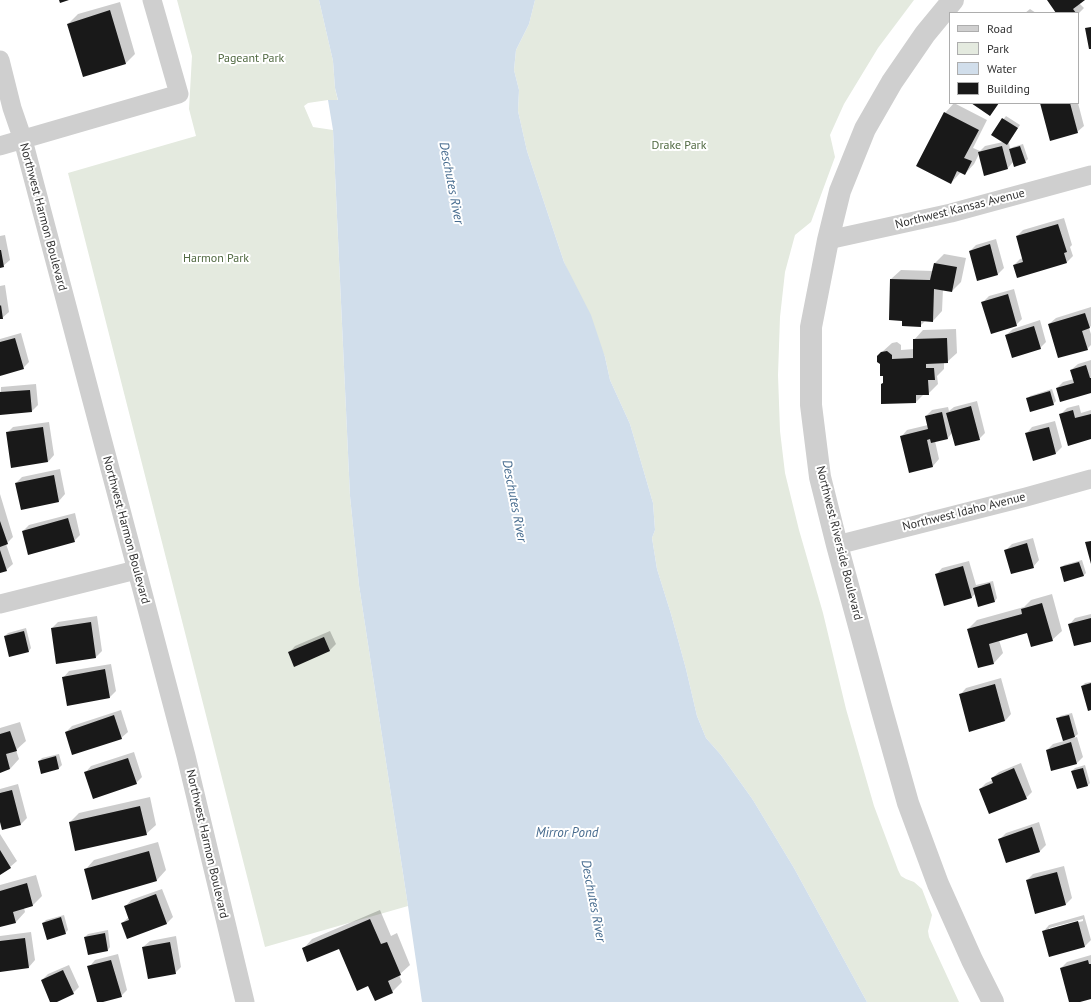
<!DOCTYPE html>
<html>
<head>
<meta charset="utf-8">
<style>
  body { margin:0 }
  #map { position:relative; width:1091px; height:1002px; overflow:hidden; background:#fff; font-family:"PT Sans",sans-serif }
  canvas { display:block }
  .legend { position:absolute; left:949px; top:12px; width:130px; height:92px; box-sizing:border-box; background:#fff; border:1px solid #adadad; margin:0; padding:5px 7px; list-style:none; font-size:12px; color:#323232 }
  .legend li { display:flex; align-items:center; gap:8px; height:20px }
  .legend b { width:20px; border:1px solid #adadad }
</style>
</head>
<body>
<div id="map">
<canvas width="1091" height="1002"></canvas>
<ul class="legend">
<li><b style="height:5px;background:#cfcfcf"></b>Road</li>
<li><b style="height:11px;background:#e4eadf"></b>Park</li>
<li><b style="height:11px;background:#d1deeb"></b>Water</li>
<li><b style="height:11px;background:#191919"></b>Building</li>
</ul>
</div>
<script>
const context = document.querySelector('canvas').getContext('2d');
context.lineJoin = 'round';
function fill(path, color) { context.fillStyle = color; context.fill(path, 'evenodd'); }
const toPath = rows => new Path2D(rows.map(r => 'M' + r).join(''));
function trace(path, color, width, dash) { context.strokeStyle = color; context.lineWidth = width; context.lineCap = dash ? 'butt' : 'round'; context.setLineDash(dash || []); context.stroke(path); }
function write(font, color, halo, rows, align = 'center') {
  context.font = font + ' "PT Sans",sans-serif'; context.lineWidth = 4; context.setLineDash([]); context.textBaseline = 'middle'; context.strokeStyle = halo; context.fillStyle = color; for (const [text, x, y, turn = 0] of rows) {
    context.save(); context.translate(x, y); context.rotate((+turn || 0) * Math.PI / 180); context.textAlign = isNaN(turn) ? turn : align; if (halo) context.strokeText(text, 0, 0); context.fillText(text, 0, 0); context.restore();
  }
}
fill(toPath([
  [177,0,319,0,333,61,335,88,338,101,328,100,308,103,304,106,313,127,333,130,350,496,359,585,408,906,265,947,68,173,196,136,189,109,192,56],
  [535,0,914,0,878,48,844,104,830,135,835,157,811,222,795,235,785,272,780,317,778,375,780,431,785,473,799,530,823,613,846,709,874,806,898,870,901,876,906,879,914,882,922,889,932,915,928,931,929,937,959,1002,867,1002,794,868,753,800,721,755,706,738,697,716,686,669,671,614,657,569,652,538,655,530,653,503,630,424,610,380,605,357,564,262,527,151,518,111,519,90,514,70,516,50,529,24]
]), '#e4eadf');
fill(toPath([
  [319,0,535,0,529,24,516,50,514,70,519,90,518,111,527,151,564,262,591,315,605,357,610,380,630,424,653,503,655,530,652,538,657,569,671,614,686,669,697,716,706,738,721,755,753,800,794,868,867,1002,422,1002,408,906,359,585,350,496,333,130,328,100,338,100,335,88,333,61]
]), '#d1deeb');
fill(toPath([
  [1048,0,1083,0,1079,3,1084,8,1078,14,1078,13,1057,13],
  [120,2,135,54,126,63,84,76,68,24,78,14],
  [1030,9,1036,13,1025,13],
  [954,103,987,120,973,148,980,151,985,146,1003,142,992,134,1006,116,1020,125,1009,142,1010,149,1013,147,1023,144,1028,159,1025,162,1013,162,1008,168,979,154,974,164,965,174,961,172,951,183,945,113],
  [1041,103,1078,103,1084,126,1077,132],
  [1064,218,1072,245,1070,247,1073,256,1067,262,1014,265,1020,259,1023,258,1017,236,1023,230],
  [5,235,10,260,3,266,0,267,0,236],
  [996,239,1004,268,998,274,978,280,970,251,976,245],
  [944,254,966,258,961,282,952,291,943,289,942,311,933,321,926,320,920,326,891,279,901,270,933,271,935,263],
  [5,285,9,312,2,318,0,318,0,286],
  [1014,289,1022,319,1016,325,983,302,989,296],
  [1091,307,1091,326,1089,328,1091,334,1091,345,1087,349,1049,324,1056,318],
  [1040,320,1046,342,1040,348,1006,335,1013,329],
  [956,329,957,353,947,362,944,363,944,369,937,376,938,384,928,394,924,394,916,402,882,384,884,381,882,352,892,343,897,342,901,345,901,350,914,349,914,340,923,330],
  [21,333,29,362,23,368,0,375,0,339],
  [1091,360,1091,392,1057,388,1063,382,1074,379,1071,370,1078,364],
  [36,384,38,405,32,411,0,414,1,387],
  [1052,389,1056,401,1053,404,1027,399,1030,396],
  [977,401,985,433,979,439,952,433,948,438,935,441,939,459,933,466,910,472,901,437,907,430,928,425,926,416,932,410,948,407,949,411,954,407],
  [1079,405,1081,413,1091,410,1091,438,1060,415,1067,408],
  [1055,421,1062,447,1056,453,1034,459,1026,434,1032,427],
  [49,422,54,455,48,462,7,433,13,427],
  [60,469,65,494,59,501,22,509,16,483,22,477],
  [0,494,13,537,6,544,13,564,6,570,0,572],
  [75,513,80,535,74,541,23,531,29,525],
  [1033,538,1039,560,1033,567,1006,550,1012,544],
  [1082,560,1086,573,1083,576,1061,568,1064,565],
  [969,561,976,585,993,581,997,598,995,601,976,593,971,598,936,575,942,568],
  [1052,594,1062,631,1052,640,1028,632,999,640,1003,653,994,663,968,629,977,620,1024,607,1031,600],
  [1091,614,1091,640,1069,625,1075,618],
  [97,616,102,651,96,657,52,628,58,622],
  [26,628,31,648,29,651,5,636,8,633],
  [330,631,336,644,330,650,289,653,295,646],
  [111,664,116,691,110,697,63,678,69,671],
  [1001,678,1011,714,1005,721,970,731,960,695,966,688],
  [1091,682,1091,709,1082,686,1085,683],
  [121,710,128,732,121,738,66,732,72,726],
  [1072,713,1078,734,1073,738,1077,737,1083,757,1077,763,1047,750,1053,744,1064,741,1058,719,1060,716],
  [20,722,26,741,16,750,19,759,10,769,0,771,0,728],
  [134,752,142,777,136,783,85,773,91,766],
  [59,754,62,765,59,768,39,761,42,758],
  [1021,763,1032,792,1026,798,980,789,986,783,993,780,992,778,999,772],
  [1085,765,1090,783,1087,786,1072,771,1075,768],
  [18,784,27,818,21,824,3,829,0,818,0,789],
  [150,797,156,825,146,834,70,822,79,813],
  [1039,822,1046,845,1040,851,1007,862,1000,839,1006,833],
  [0,834,17,861,10,867,0,874],
  [158,842,166,870,157,880,85,870,94,860],
  [1064,866,1072,898,1066,904,1036,912,1027,880,1033,874],
  [36,875,42,896,33,905,24,908,25,912,16,922,0,926,0,885],
  [162,889,173,917,167,923,128,938,122,923,129,917,125,907,131,900],
  [380,910,391,936,397,933,410,965,399,975,402,982,392,992,339,947,303,949,312,939],
  [64,915,68,930,65,933,43,923,46,920],
  [1084,915,1091,940,1085,946,1043,932,1049,925],
  [1083,919,1083,921,1049,930,1049,928],
  [108,930,110,947,108,950,85,937,88,934],
  [31,932,35,960,29,967,0,971,0,936],
  [176,936,181,967,175,973,143,947,150,941],
  [118,954,127,990,121,996,98,1002,89,967,95,960],
  [1091,955,1091,998,1076,1002,1070,1002,1061,968,1067,962],
  [69,965,79,987,73,993,54,1002,52,1002,42,980,48,974]
]), '#0003');
fill(toPath([
  [59,0,69,0,60,3],
  [1047,0,1085,0,1073,9,1076,13,1056,13],
  [110,10,126,64,83,77,67,24],
  [1091,27,1091,49,1089,49,1085,28],
  [971,103,999,103,990,116],
  [1040,103,1070,103,1078,133,1050,141],
  [944,112,979,130,964,158,972,161,965,175,957,171,951,184,916,166],
  [1002,118,1018,128,1007,145,991,135],
  [1002,146,1008,169,984,176,978,152],
  [1020,146,1026,163,1014,167,1009,149],
  [1058,224,1067,252,1064,253,1067,263,1017,278,1013,265,1023,262,1016,236],
  [990,244,998,275,977,281,969,251],
  [0,250,1,250,4,267,0,268],
  [934,263,957,267,952,292,934,289,933,322,921,321,921,327,902,326,902,321,889,320,890,279,930,280],
  [1008,294,1017,326,991,334,981,302],
  [1,305,3,319,0,319,0,306],
  [1085,313,1090,328,1082,331,1088,350,1058,358,1048,324],
  [1034,326,1041,349,1012,358,1005,335],
  [15,338,24,369,0,376,0,342],
  [947,338,948,363,926,364,926,368,934,368,935,380,928,380,929,395,916,395,916,403,881,404,881,384,883,383,883,376,880,376,880,364,877,362,877,356,881,352,887,351,892,355,892,359,913,358,913,339],
  [1086,365,1090,378,1091,378,1091,393,1060,402,1056,388,1074,383,1070,370],
  [30,390,32,412,0,415,0,392],
  [1050,391,1054,405,1030,412,1026,398],
  [971,406,980,440,955,446,946,413],
  [1073,410,1075,418,1091,414,1091,439,1068,446,1059,414],
  [942,412,948,439,931,443,930,439,927,440,933,467,909,473,900,436,928,429,925,416],
  [43,427,48,462,11,468,6,432],
  [1049,427,1056,454,1033,461,1025,433],
  [54,475,59,502,21,510,15,483],
  [68,518,75,542,28,555,22,531],
  [0,521,8,544,0,547],
  [1091,541,1091,564,1085,542],
  [1027,543,1034,568,1011,574,1004,550],
  [0,550,7,571,0,573],
  [1079,562,1084,576,1064,582,1060,567],
  [963,566,972,598,944,606,935,574],
  [990,583,995,602,978,607,973,588],
  [1042,603,1053,641,1031,647,1027,633,989,644,994,664,978,668,967,629,1022,614,1021,609],
  [1091,618,1091,642,1074,646,1068,624],
  [91,622,96,658,56,664,51,628],
  [24,631,29,652,9,657,4,636],
  [324,637,330,651,294,667,288,652],
  [105,669,110,698,67,706,62,677],
  [1091,683,1091,710,1088,711,1081,686],
  [995,684,1005,721,969,732,959,694],
  [114,715,122,739,72,755,65,732],
  [1069,715,1075,737,1063,741,1056,718],
  [10,731,17,751,6,754,10,769,0,773,0,734],
  [1071,742,1077,764,1051,771,1046,750],
  [56,756,59,769,41,774,38,761],
  [128,758,137,784,93,799,84,772],
  [1014,768,1027,799,989,814,979,789,993,783,991,778],
  [1083,768,1088,786,1077,789,1071,771],
  [12,790,21,825,2,830,0,822,0,793],
  [140,806,147,835,75,851,69,822],
  [1032,827,1040,852,1006,863,998,839],
  [0,850,11,868,0,875],
  [149,851,157,881,92,900,84,869],
  [1057,872,1066,905,1035,914,1026,880],
  [27,883,33,906,13,912,16,923,0,927,0,891],
  [156,894,167,924,127,939,121,923,129,920,124,906],
  [61,917,66,934,47,940,42,923],
  [370,919,381,944,387,942,401,975,388,981,393,993,375,1001,368,986,357,991,339,949,307,962,302,948],
  [1078,921,1085,947,1049,957,1042,931],
  [105,933,108,951,88,955,84,937],
  [25,938,29,968,0,972,0,941],
  [170,942,176,974,148,979,142,947],
  [111,960,122,997,103,1002,97,1002,87,966],
  [1088,960,1089,964,1091,964,1091,999,1080,1002,1069,1002,1060,968],
  [63,970,74,994,57,1002,50,1002,41,980]
]), '#191919');
trace(toPath([
  [0,60,12,108,23,140,186,756,245,1002],
  [0,146,179,94,152,0],
  [828,240,951,213,1091,175],
  [837,545,1026,497,1091,479],
  [0,604,136,570]
]), '#cfcfcf', 19);
trace(toPath([
  [953,0,925,34,892,82,865,129,840,191,828,240,811,327,811,405,820,477,837,545,881,707,908,803,938,884,972,960,993,1002]
]), '#cfcfcf', 22);
write('12px', '#526b43', '#fff', [
  ["Pageant Park",251,59],
  ["Drake Park",679,146],
  ["Harmon Park",216,259]
]);
write('12px', '#323232', '#fff', [
  ["Northwest Kansas Avenue",960,209,-14],
  ["Northwest Harmon Boulevard",43,217,75],
  ["Northwest Idaho Avenue",964,512,-14],
  ["Northwest Harmon Boulevard",126,530,75],
  ["Northwest Riverside Boulevard",839,543,76],
  ["Northwest Harmon Boulevard",207,844,77]
]);
write('italic 13px', '#466b8e', '#fff', [
  ["Deschutes River",451,183,79],
  ["Deschutes River",514,501,79],
  ["Mirror Pond",567,833],
  ["Deschutes River",593,901,79]
]);
</script>
</body>
</html>
